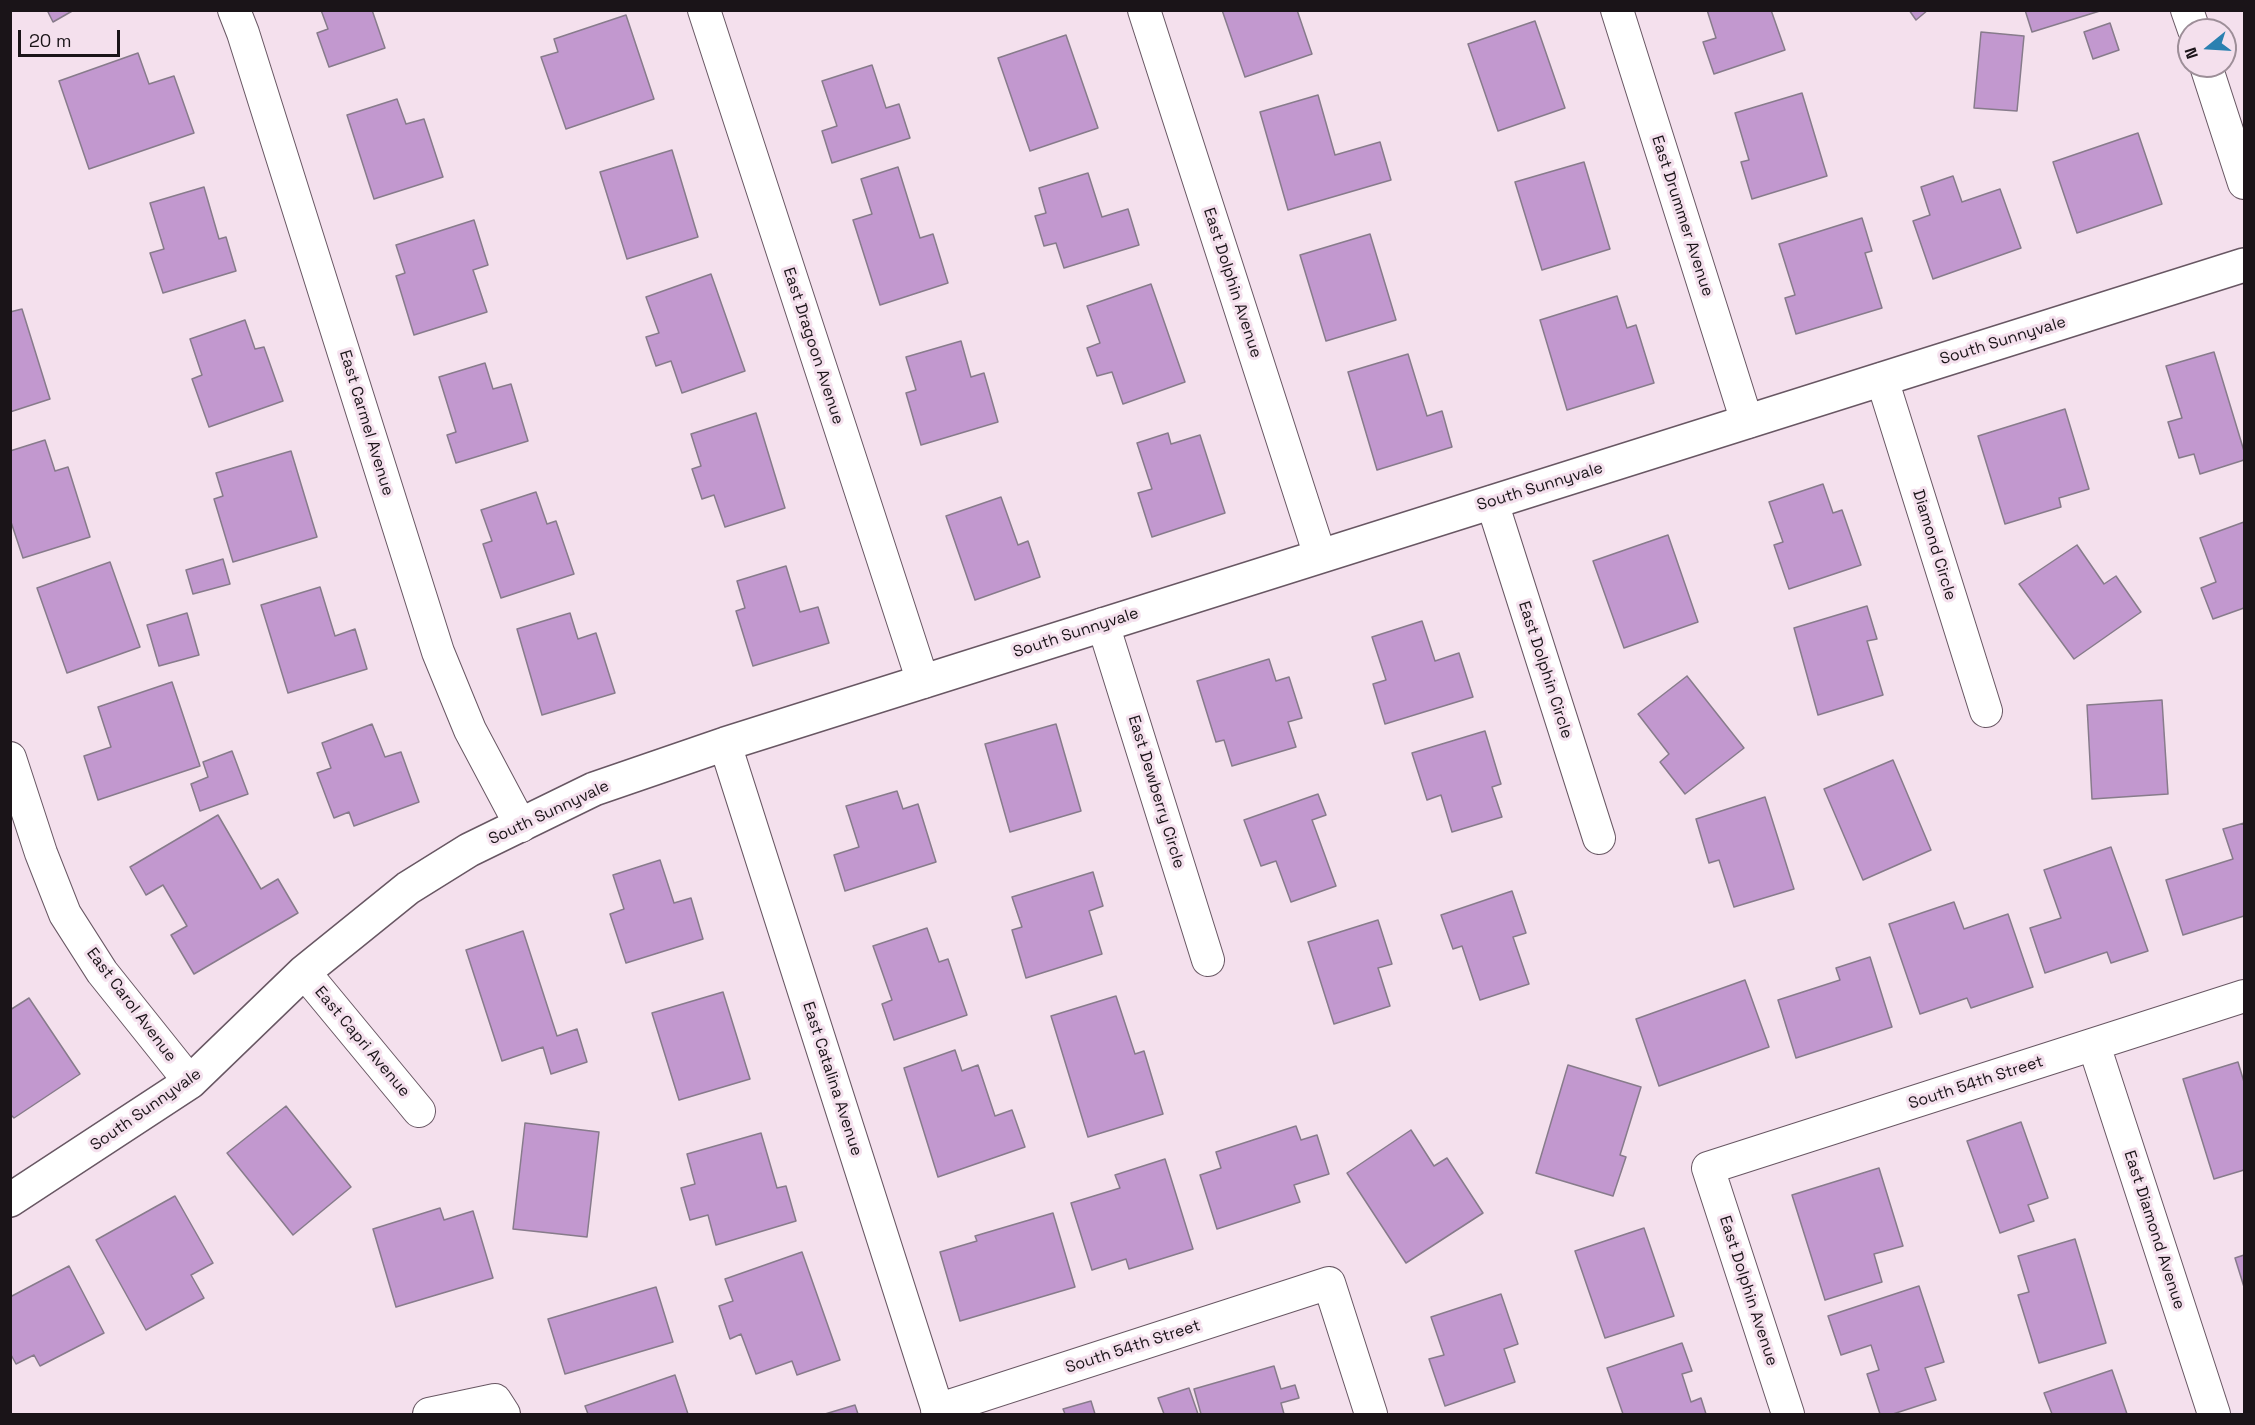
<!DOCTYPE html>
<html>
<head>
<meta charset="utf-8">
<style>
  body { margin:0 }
  #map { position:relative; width:2255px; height:1425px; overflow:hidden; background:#f4e0ed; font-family:"Space Grotesk",sans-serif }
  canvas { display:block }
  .frame { position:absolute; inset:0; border:12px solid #1a1418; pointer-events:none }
  .north { position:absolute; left:2177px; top:18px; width:60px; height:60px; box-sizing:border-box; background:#f4e0ed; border:2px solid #9d8e98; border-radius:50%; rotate:252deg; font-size:16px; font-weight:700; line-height:24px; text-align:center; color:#1a1418 }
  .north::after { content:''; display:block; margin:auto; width:21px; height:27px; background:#2a80b0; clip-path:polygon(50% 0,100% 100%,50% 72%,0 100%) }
  .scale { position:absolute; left:18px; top:30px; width:102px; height:27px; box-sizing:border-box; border:3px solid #1a1418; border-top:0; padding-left:8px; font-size:18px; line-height:21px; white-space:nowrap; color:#1a1418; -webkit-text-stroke:4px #f4e0ed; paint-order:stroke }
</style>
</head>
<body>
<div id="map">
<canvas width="2255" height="1425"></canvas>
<div class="frame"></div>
<div class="north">N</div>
<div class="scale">20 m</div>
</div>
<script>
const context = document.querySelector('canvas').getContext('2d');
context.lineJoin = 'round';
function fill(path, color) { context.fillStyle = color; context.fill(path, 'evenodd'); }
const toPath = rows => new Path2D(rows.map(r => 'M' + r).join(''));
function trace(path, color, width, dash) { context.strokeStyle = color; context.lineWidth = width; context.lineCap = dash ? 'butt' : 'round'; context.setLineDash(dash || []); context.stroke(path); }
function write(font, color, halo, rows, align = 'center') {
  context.font = font + ' "Space Grotesk",sans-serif'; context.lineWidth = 6; context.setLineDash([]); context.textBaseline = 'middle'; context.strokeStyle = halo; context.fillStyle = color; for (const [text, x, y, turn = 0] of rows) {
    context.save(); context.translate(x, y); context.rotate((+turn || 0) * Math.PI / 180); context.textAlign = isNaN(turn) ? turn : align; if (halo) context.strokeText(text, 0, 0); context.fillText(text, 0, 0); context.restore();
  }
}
const building = toPath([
  [47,10,74,10,53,22,47,10],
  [321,10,372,10,385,48,329,67,317,33,328,29,321,10],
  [1222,10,1297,10,1312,54,1245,77,1222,10],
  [1707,10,1771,10,1785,50,1714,74,1703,42,1716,38,1707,10],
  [1909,10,1928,10,1916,20,1909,10],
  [2025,10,2103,10,2032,32,2025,10],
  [626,15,654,99,566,129,541,57,558,52,554,39,626,15],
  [1535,21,1565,108,1498,131,1468,44,1535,21],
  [2110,23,2119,50,2093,59,2084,32,2110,23],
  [1981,32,2024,36,2017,111,1974,108,1981,32],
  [1066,35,1098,128,1030,151,998,58,1066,35],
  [138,53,149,84,174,76,194,133,89,169,59,81,138,53],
  [872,65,886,108,899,104,910,138,832,163,822,131,837,126,822,81,872,65],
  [1802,93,1827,176,1752,199,1741,162,1749,160,1735,113,1802,93],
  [1318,95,1335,155,1380,142,1391,180,1288,210,1260,112,1318,95],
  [397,99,406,124,424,119,443,177,374,199,347,115,397,99],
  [2138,133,2162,204,2077,233,2053,162,2138,133],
  [672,150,698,237,627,259,600,172,672,150],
  [1584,162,1610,249,1542,270,1515,182,1584,162],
  [898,167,920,238,933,234,948,283,880,305,853,220,872,214,861,179,898,167],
  [1088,173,1102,217,1128,209,1139,245,1064,268,1056,243,1044,246,1035,216,1046,213,1039,188,1088,173],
  [1953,176,1962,202,2000,189,2021,248,1933,279,1913,221,1930,215,1921,187,1953,176],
  [204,187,219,239,226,237,236,271,163,293,150,253,164,249,150,203,204,187],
  [1862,218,1872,251,1865,253,1882,308,1796,334,1785,298,1795,295,1779,244,1862,218],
  [474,220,488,265,473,270,487,312,414,335,396,276,405,273,396,245,474,220],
  [1370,234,1396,320,1326,341,1300,255,1370,234],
  [711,274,745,371,682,393,671,361,656,366,646,337,659,333,646,297,711,274],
  [1151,284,1185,382,1123,404,1112,372,1097,376,1087,348,1100,343,1087,306,1151,284],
  [1617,296,1627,328,1636,325,1654,383,1567,410,1540,320,1617,296],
  [22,309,50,399,10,412,10,312,22,309],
  [245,320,255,349,264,347,283,401,209,427,192,379,202,375,190,339,245,320],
  [961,341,971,377,984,373,998,422,921,445,906,393,916,390,906,357,961,341],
  [2214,352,2244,451,2244,460,2200,474,2194,454,2179,458,2168,422,2182,418,2166,366,2214,352],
  [1408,354,1427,416,1442,411,1452,447,1377,470,1348,372,1408,354],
  [485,363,493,389,511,384,528,441,456,463,447,435,456,432,439,377,485,363],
  [2065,409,2089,489,2059,498,2061,507,2005,524,1978,436,2065,409],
  [756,413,785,508,725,527,714,495,702,499,692,469,701,466,691,434,756,413],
  [1168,433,1171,444,1200,435,1225,513,1152,537,1138,493,1152,489,1137,443,1168,433],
  [45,440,55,471,68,467,90,537,23,558,10,519,10,451,45,440],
  [291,451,317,537,233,562,214,499,223,496,216,473,291,451],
  [1823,484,1833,513,1842,510,1861,565,1789,589,1774,545,1783,542,1769,502,1823,484],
  [536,492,547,524,556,521,574,574,501,598,483,544,492,541,481,510,536,492],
  [1001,497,1018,545,1028,541,1040,577,975,600,946,516,1001,497],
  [2244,522,2244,608,2213,619,2201,588,2216,582,2200,538,2244,522],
  [1668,535,1698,622,1624,648,1593,561,1668,535],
  [2077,545,2104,584,2116,576,2141,612,2074,659,2019,584,2077,545],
  [223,559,230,584,193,594,186,570,223,559],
  [110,562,140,647,67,673,37,588,110,562],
  [786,566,800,612,818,607,829,643,753,666,736,611,745,608,737,581,786,566],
  [320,587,335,636,355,629,367,669,288,693,261,605,320,587],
  [1867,606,1877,639,1867,641,1883,695,1818,715,1794,628,1867,606],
  [187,613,199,655,159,666,147,625,187,613],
  [570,613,578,639,596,633,615,693,542,715,517,629,570,613],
  [1422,621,1435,661,1459,653,1473,697,1385,724,1373,684,1386,680,1372,637,1422,621],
  [1269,659,1276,681,1289,677,1302,718,1288,722,1296,747,1232,766,1224,740,1216,742,1197,681,1269,659],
  [1687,676,1744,748,1685,794,1660,762,1669,754,1638,714,1687,676],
  [172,682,200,766,98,800,84,756,111,747,98,707,172,682],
  [2162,700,2168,794,2092,799,2087,705,2162,700],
  [372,724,385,757,401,752,419,802,354,826,349,812,334,818,317,773,331,768,322,743,372,724],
  [1056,724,1081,811,1010,832,985,744,1056,724],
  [1485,731,1501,784,1492,787,1502,817,1452,832,1441,795,1427,800,1412,753,1485,731],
  [232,751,248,794,200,811,191,784,208,777,203,762,232,751],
  [1893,760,1931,850,1863,880,1824,789,1893,760],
  [897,791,903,809,918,804,936,862,845,891,834,855,859,847,846,806,897,791],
  [1318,794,1326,815,1312,820,1336,886,1291,902,1276,861,1261,866,1244,820,1318,794],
  [1765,797,1794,889,1734,907,1719,860,1709,863,1696,819,1765,797],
  [218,815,261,889,278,879,298,913,194,974,171,935,187,926,163,885,146,895,130,867,218,815],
  [2244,823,2244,916,2183,935,2166,880,2233,859,2223,829,2244,823],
  [2111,847,2148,951,2111,963,2107,952,2045,973,2030,928,2061,918,2044,870,2111,847],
  [660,860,674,903,691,898,703,939,626,963,610,914,624,909,613,875,660,860],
  [1093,872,1103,906,1089,911,1102,954,1026,978,1012,930,1022,927,1012,897,1093,872],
  [1512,891,1526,933,1513,937,1529,984,1480,1000,1462,946,1453,949,1441,915,1512,891],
  [1954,902,1964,929,2008,914,2033,987,1971,1008,1967,998,1920,1014,1889,924,1954,902],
  [1378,920,1392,964,1378,968,1390,1006,1334,1024,1308,942,1378,920],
  [927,928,939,962,948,959,967,1015,894,1040,882,1004,892,1000,873,946,927,928],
  [523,931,557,1036,577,1029,587,1062,551,1074,543,1047,502,1061,466,950,523,931],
  [1870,957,1892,1027,1796,1058,1778,1000,1840,980,1836,968,1870,957],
  [1745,980,1769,1047,1659,1086,1636,1019,1745,980],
  [723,992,750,1079,679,1100,652,1013,723,992],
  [1116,996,1135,1054,1144,1051,1163,1114,1088,1137,1051,1016,1116,996],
  [29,998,80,1074,14,1118,10,1114,10,1010,29,998],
  [955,1050,962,1071,978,1065,995,1116,1012,1110,1025,1147,938,1177,904,1068,955,1050],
  [2238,1062,2244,1082,2244,1170,2214,1179,2183,1079,2238,1062],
  [1568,1065,1641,1087,1620,1155,1626,1157,1613,1196,1536,1173,1568,1065],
  [286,1106,351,1187,293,1235,227,1153,286,1106],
  [2021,1122,2048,1198,2028,1205,2034,1221,2000,1233,1967,1141,2021,1122],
  [525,1123,599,1132,587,1237,513,1229,525,1123],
  [1296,1126,1301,1140,1317,1135,1329,1174,1294,1185,1300,1202,1217,1229,1200,1175,1221,1168,1216,1152,1296,1126],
  [1411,1130,1434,1166,1447,1158,1483,1213,1406,1263,1347,1173,1411,1130],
  [761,1133,777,1188,786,1186,796,1221,716,1245,708,1215,690,1220,681,1188,695,1184,687,1154,761,1133],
  [1165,1159,1193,1249,1129,1269,1126,1259,1092,1270,1071,1203,1120,1188,1115,1175,1165,1159],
  [1879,1168,1903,1246,1874,1254,1882,1282,1825,1300,1792,1195,1879,1168],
  [175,1196,213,1263,191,1275,204,1298,146,1330,96,1240,175,1196],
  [440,1208,444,1220,473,1211,493,1278,396,1307,373,1229,440,1208],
  [1053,1213,1075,1287,960,1321,940,1252,977,1241,975,1236,1053,1213],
  [1644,1228,1674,1316,1605,1338,1575,1251,1644,1228],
  [2075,1239,2106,1343,2039,1363,2018,1295,2029,1292,2018,1256,2075,1239],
  [802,1252,840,1360,797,1375,792,1361,756,1374,741,1334,730,1339,719,1306,733,1301,725,1279,802,1252],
  [2244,1255,2244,1287,2235,1258,2244,1255],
  [69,1266,104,1333,40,1366,34,1355,16,1364,10,1353,10,1297,69,1266],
  [1919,1286,1944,1362,1925,1368,1936,1400,1893,1414,1880,1414,1867,1374,1879,1370,1871,1345,1841,1355,1828,1316,1919,1286],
  [656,1287,673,1342,565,1374,548,1319,656,1287],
  [1501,1294,1518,1344,1504,1349,1515,1382,1445,1406,1429,1359,1444,1355,1431,1317,1501,1294],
  [1682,1343,1692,1371,1682,1374,1691,1402,1701,1398,1706,1414,1623,1414,1607,1368,1682,1343],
  [1274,1366,1281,1389,1295,1385,1299,1398,1281,1403,1284,1414,1201,1414,1194,1389,1274,1366],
  [2112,1370,2127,1414,2052,1414,2044,1393,2112,1370],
  [675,1375,688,1414,588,1414,585,1406,675,1375],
  [1189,1388,1198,1414,1164,1414,1158,1398,1189,1388],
  [1091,1401,1095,1414,1065,1414,1063,1409,1091,1401],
  [855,1405,858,1414,825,1414,855,1405]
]);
fill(building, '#c298cf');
trace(building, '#877b8b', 1.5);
const street = toPath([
  [234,10,243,33,438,652,470,730,521,826],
  [704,10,923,682],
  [1144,10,1320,556],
  [1617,10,1747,422],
  [2187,10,2194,30],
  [2206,66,2244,183],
  [1882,379,1986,711],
  [1492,502,1599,838],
  [1103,624,1208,960],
  [725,744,939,1414],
  [10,758,41,853,65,914,102,972,190,1082],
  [304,972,419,1111],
  [2094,1045,2214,1414],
  [937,1410,1329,1283,1371,1414],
  [429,1414,495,1400,504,1414],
  [1788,1414,1708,1168,2244,996]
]);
const secondary = toPath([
  [10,1200,190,1082,304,972,408,888,469,850,594,789,725,744,2244,265]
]);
trace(street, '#685763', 34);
trace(secondary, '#685763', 36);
trace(street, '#fff', 32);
trace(secondary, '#fff', 33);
write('16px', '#1a1418', '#f4e0ed', [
  ["East Drummer Avenue",1682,216,72],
  ["East Dolphin Avenue",1232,283,72],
  ["South Sunnyvale",2003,341,-17],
  ["East Dragoon Avenue",813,346,72],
  ["East Carmel Avenue",366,423,73],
  ["South Sunnyvale",1540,487,-17],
  ["Diamond Circle",1934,545,73],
  ["South Sunnyvale",1076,633,-18],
  ["East Dolphin Circle",1545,670,72],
  ["East Dewberry Circle",1156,792,73],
  ["South Sunnyvale",549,813,-25],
  ["East Carol Avenue",131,1005,53],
  ["East Capri Avenue",362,1042,50],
  ["East Catalina Avenue",832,1079,72],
  ["South 54th Street",1976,1083,-18],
  ["South Sunnyvale",146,1110,-35],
  ["East Diamond Avenue",2154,1230,72],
  ["East Dolphin Avenue",1748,1291,72],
  ["South 54th Street",1133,1347,-18]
]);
</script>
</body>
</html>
